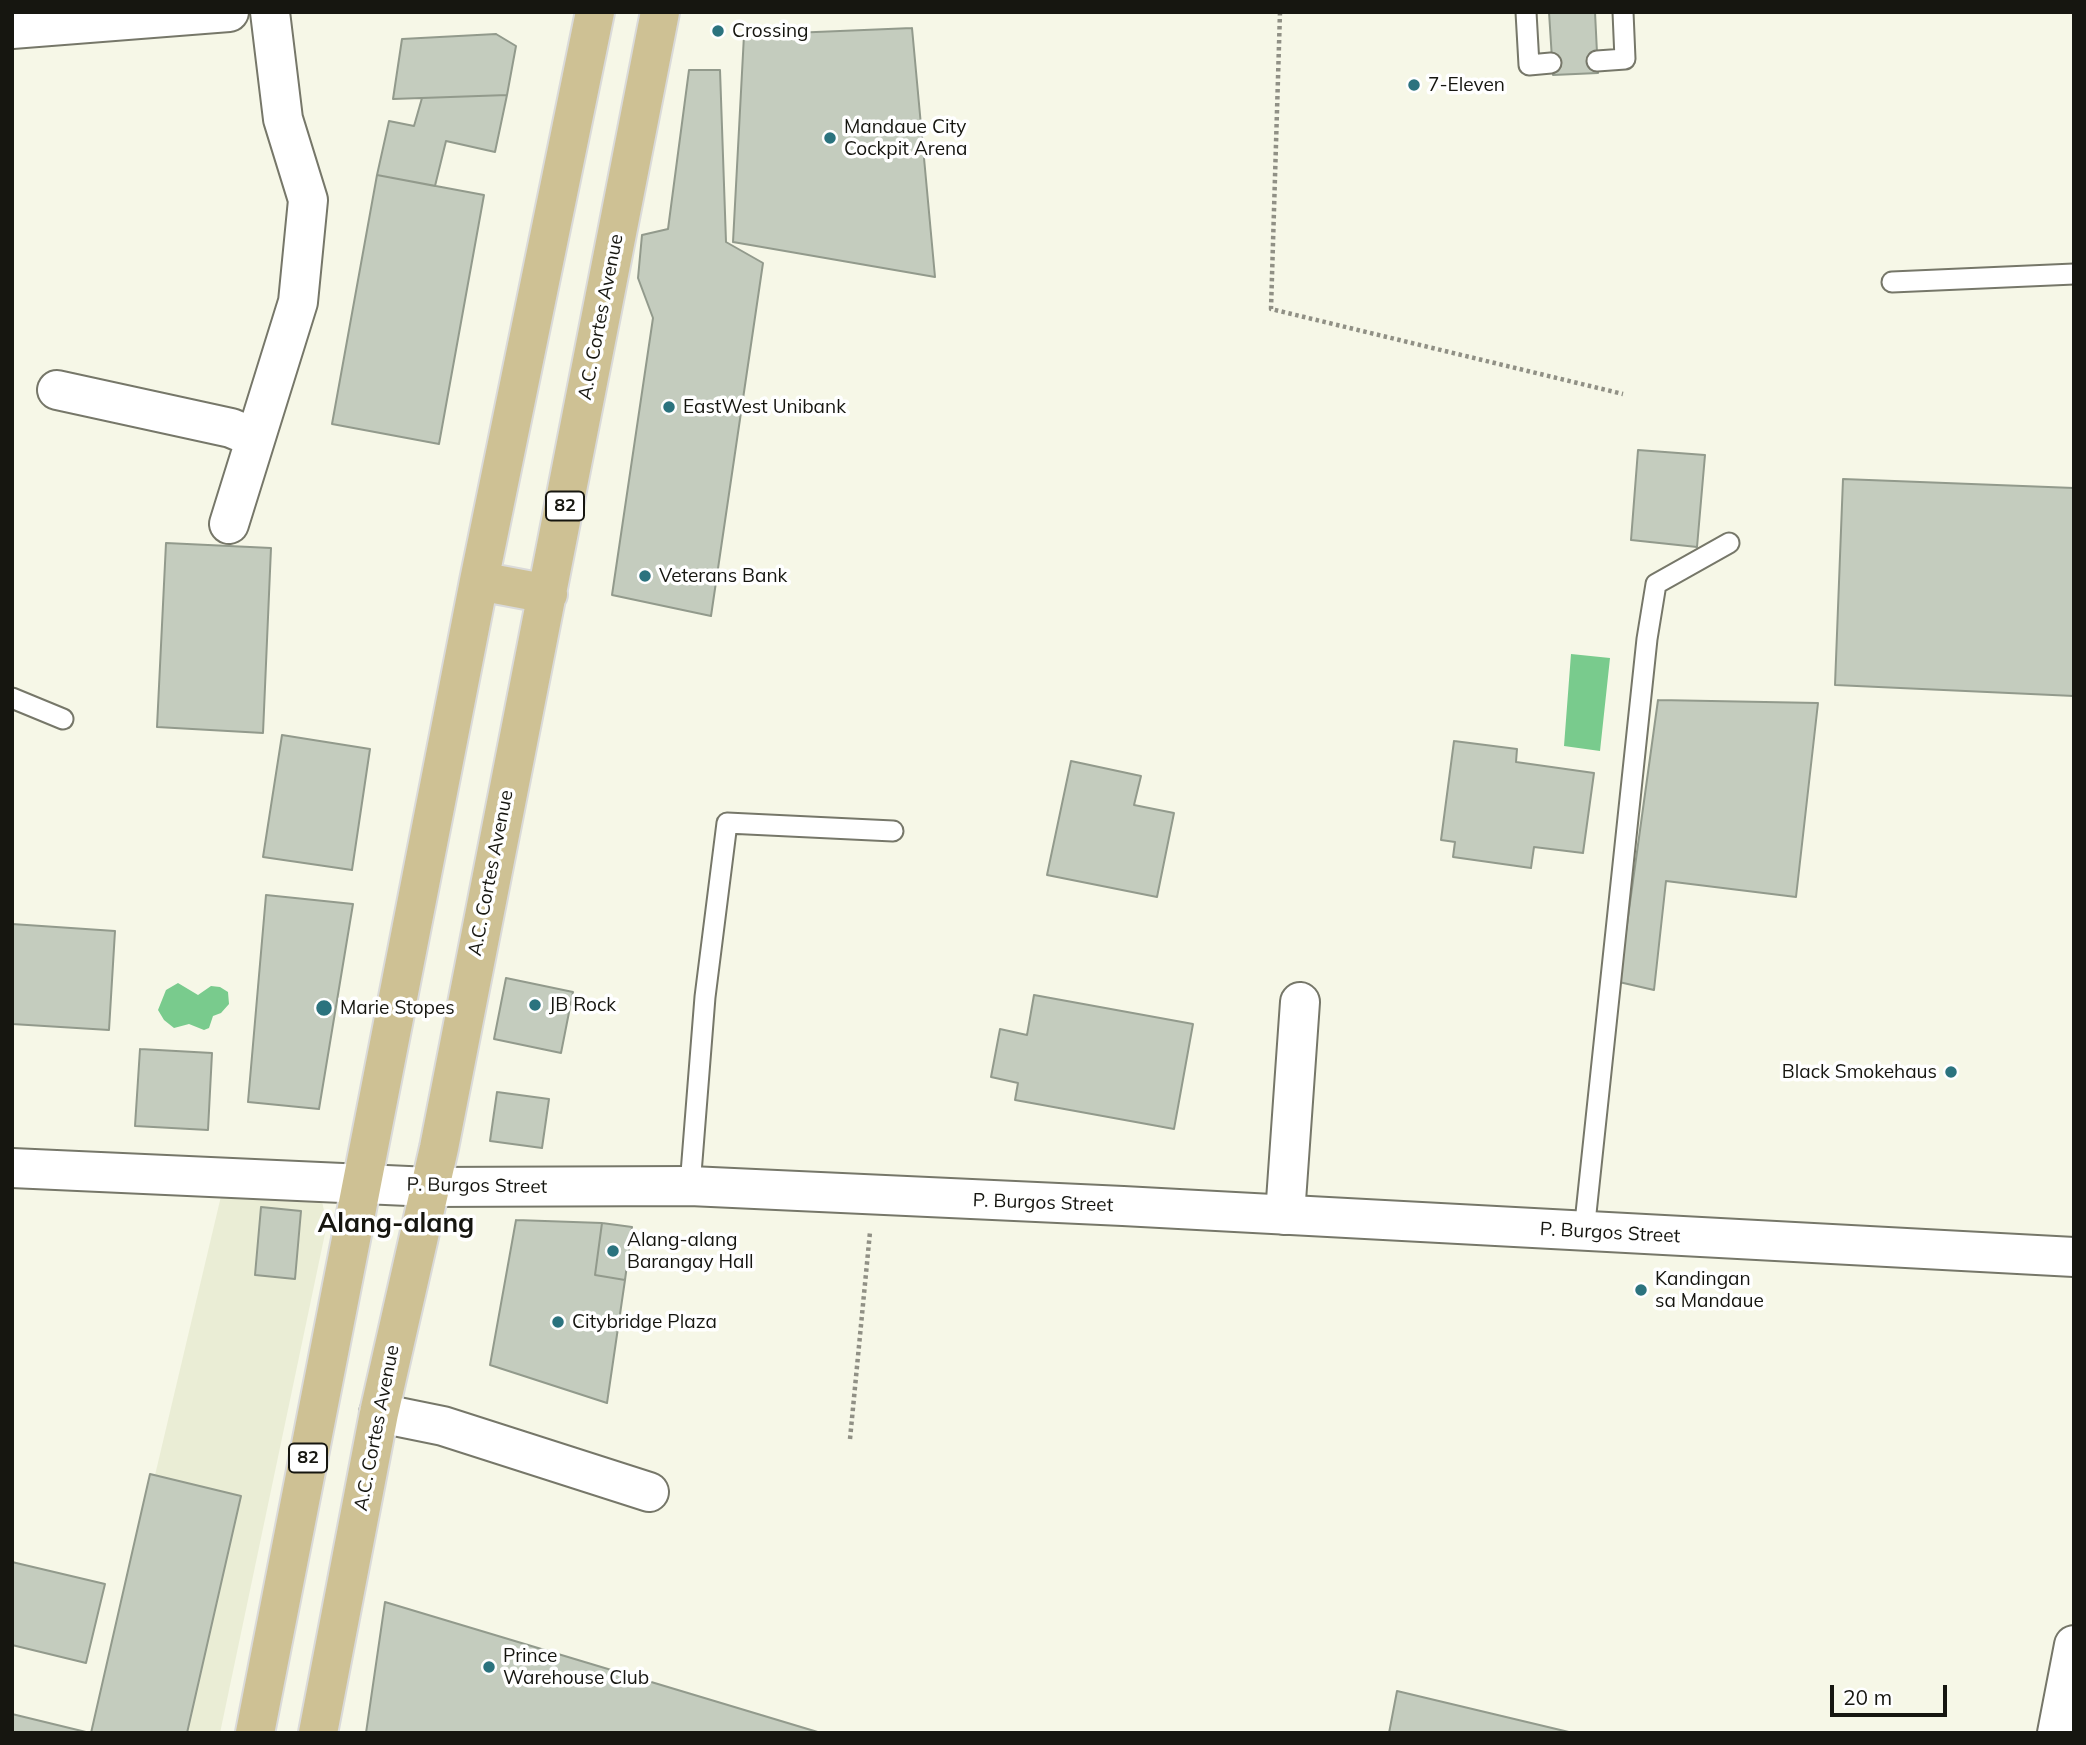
<!DOCTYPE html>
<html>
<head>
<meta charset="utf-8">
<style>
  body { margin:0 }
  #map { position:relative; width:2086px; height:1745px; overflow:hidden; background:#f6f7e7; font-family:Mulish,sans-serif }
  canvas { display:block }
  .frame { position:absolute; inset:0; border:14px solid #161610; pointer-events:none }
  .scale { position:absolute; left:1830px; top:1685px; width:117px; height:32px; box-sizing:border-box; border:4px solid #161610; border-top:0; padding-left:9px; font-size:21px; line-height:24px; white-space:nowrap; color:#161610; -webkit-text-stroke:5px #fff; paint-order:stroke }
</style>
</head>
<body>
<div id="map">
<canvas width="2086" height="1745"></canvas>
<div class="frame"></div>
<div class="scale">20 m</div>
</div>
<script>
const context = document.querySelector('canvas').getContext('2d');
context.lineJoin = 'round';
function fill(path, color) { context.fillStyle = color; context.fill(path, 'evenodd'); }
const toPath = rows => new Path2D(rows.map(r => 'M' + r).join(''));
function trace(path, color, width, dash) { context.strokeStyle = color; context.lineWidth = width; context.lineCap = dash ? 'butt' : 'round'; context.setLineDash(dash || []); context.stroke(path); }
function write(font, color, halo, rows, align = 'center') {
  context.font = font + ' Mulish,sans-serif'; context.lineWidth = 7; context.setLineDash([]); context.textBaseline = 'middle'; context.strokeStyle = halo; context.fillStyle = color; for (const [text, x, y, turn = 0] of rows) {
    context.save(); context.translate(x, y); context.rotate((+turn || 0) * Math.PI / 180); context.textAlign = isNaN(turn) ? turn : align; if (halo) context.strokeText(text, 0, 0); context.fillText(text, 0, 0); context.restore();
  }
}
fill(toPath([
  [222,1192,321,1197,327,1224,220,1733,94,1733]
]), '#eaedd5');
fill(toPath([
  [1571,654,1610,658,1600,751,1564,746],
  [178,983,198,995,211,986,220,987,228,992,229,1004,221,1013,213,1016,209,1028,204,1030,189,1024,174,1028,164,1020,158,1010,166,990]
]), '#79cb8d');
const building = toPath([
  [1549,12,1595,12,1598,73,1553,75,1549,12],
  [912,28,935,277,733,242,744,35,912,28],
  [496,34,516,46,507,95,393,99,402,39,496,34],
  [689,70,720,70,726,242,763,263,711,616,612,595,653,318,638,278,642,235,668,229,689,70],
  [507,95,495,152,446,141,435,186,377,175,389,121,414,126,422,98,507,95],
  [377,175,484,195,439,444,332,424,377,175],
  [1638,450,1705,455,1697,547,1631,540,1638,450],
  [1843,479,2074,488,2074,696,1835,685,1843,479],
  [166,543,271,548,263,733,157,727,166,543],
  [1658,700,1818,703,1796,897,1666,881,1654,990,1619,982,1658,700],
  [282,735,370,749,352,870,263,857,282,735],
  [1454,741,1517,749,1516,762,1594,773,1583,853,1534,847,1531,868,1453,857,1455,842,1441,840,1454,741],
  [1071,761,1141,776,1134,805,1174,813,1157,897,1047,875,1071,761],
  [266,895,353,904,319,1109,248,1102,266,895],
  [12,924,115,931,109,1030,12,1024,12,924],
  [506,978,573,992,561,1053,494,1039,506,978],
  [1034,995,1193,1024,1174,1129,1015,1100,1018,1083,991,1077,1000,1029,1027,1035,1034,995],
  [140,1049,212,1053,208,1130,135,1126,140,1049],
  [497,1092,549,1099,542,1148,490,1141,497,1092],
  [261,1207,301,1211,295,1279,255,1275,261,1207],
  [516,1220,602,1223,595,1275,625,1280,607,1403,490,1365,516,1220],
  [602,1223,632,1227,625,1280,595,1275,602,1223],
  [150,1474,241,1496,187,1733,91,1733,150,1474],
  [12,1562,105,1584,86,1663,12,1645,12,1562],
  [385,1602,821,1733,366,1733,385,1602],
  [1397,1691,1573,1733,1389,1733,1397,1691],
  [12,1714,86,1732,86,1733,12,1733,12,1714]
]);
fill(building, '#c4ccbe');
trace(building, '#929a8c', 2);
const service = toPath([
  [1526,12,1529,65,1551,63],
  [1597,61,1625,59,1623,12],
  [1892,282,2074,274],
  [12,698,63,719],
  [690,1186,705,997,727,823,893,831],
  [1584,1232,1647,639,1656,584,1729,543]
]);
const minor = toPath([
  [57,390,231,428,255,438],
  [229,524,298,302,308,200,283,119,270,12],
  [1285,1215,1300,1002],
  [379,1413,443,1426,649,1492]
]);
const tertiary = toPath([
  [12,29,229,12],
  [12,1168,430,1187,690,1186,1123,1206,2074,1257],
  [2057,1733,2074,1645]
]);
const primary = toPath([
  [479,581,548,594],
  [255,1733,479,581,595,12],
  [318,1733,379,1413,439,1148,660,12]
]);
trace(service, '#767769', 23);
trace(minor, '#767769', 42);
trace(tertiary, '#767769', 42);
trace(primary, '#dadad9', 42);
trace(toPath([
  [1280,12,1271,309,1623,394],
  [850,1439,870,1232]
]), '#909085', 4.5, [3.5, 3.5]);
trace(service, '#fff', 19);
trace(minor, '#fff', 38);
trace(tertiary, '#fff', 38);
trace(primary, '#cec194', 38);
for (const [x, y, r, color] of [
  [718,31,7,"#2b737e"],
  [1414,85,7,"#2b737e"],
  [830,138,7,"#2b737e"],
  [669,407,7,"#2b737e"],
  [645,576,7,"#2b737e"],
  [535,1005,7,"#2b737e"],
  [324,1008,9,"#2b737e"],
  [1951,1072,7,"#2b737e"],
  [613,1251,7,"#2b737e"],
  [1641,1290,7,"#2b737e"],
  [558,1322,7,"#2b737e"],
  [489,1667,7,"#2b737e"]
]) { const dot = new Path2D(); dot.arc(x, y, r, 0, 2 * Math.PI); context.fillStyle = color; context.fill(dot); trace(dot, '#fff', 2.5); }
for (const [x, y, w] of [
  [565,506,38],
  [308,1458,38]
]) { const box = new Path2D(); box.roundRect(x - w / 2, y - 14.5, w, 29, 5); context.fillStyle = '#fff'; context.fill(box); trace(box, '#161610', 2); }
write('bold 18px', '#161610', null, [
  ["82",565,506],
  ["82",308,1458]
]);
write('19px', '#161610', '#fff', [
  ["Crossing",732,31],
  ["7-Eleven",1428,85],
  ["Mandaue City",844,127],
  ["Cockpit Arena",844,149],
  ["EastWest Unibank",683,407],
  ["Veterans Bank",659,576],
  ["JB Rock",549,1005],
  ["Marie Stopes",340,1008],
  ["Black Smokehaus",1937,1072,"right"],
  ["Alang-alang",627,1240],
  ["Barangay Hall",627,1262],
  ["Kandingan",1655,1279],
  ["sa Mandaue",1655,1301],
  ["Citybridge Plaza",572,1322],
  ["Prince",503,1656],
  ["Warehouse Club",503,1678]
], 'left');
write('19px', '#161610', '#fff', [
  ["A.C. Cortes Avenue",601,317,-79],
  ["A.C. Cortes Avenue",491,873,-79],
  ["P. Burgos Street",477,1186,1],
  ["P. Burgos Street",1043,1203,2],
  ["P. Burgos Street",1610,1233,3],
  ["A.C. Cortes Avenue",377,1428,-79]
]);
write('bold 26px', '#161610', '#fff', [
  ["Alang-alang",396,1224]
]);
</script>
</body>
</html>
